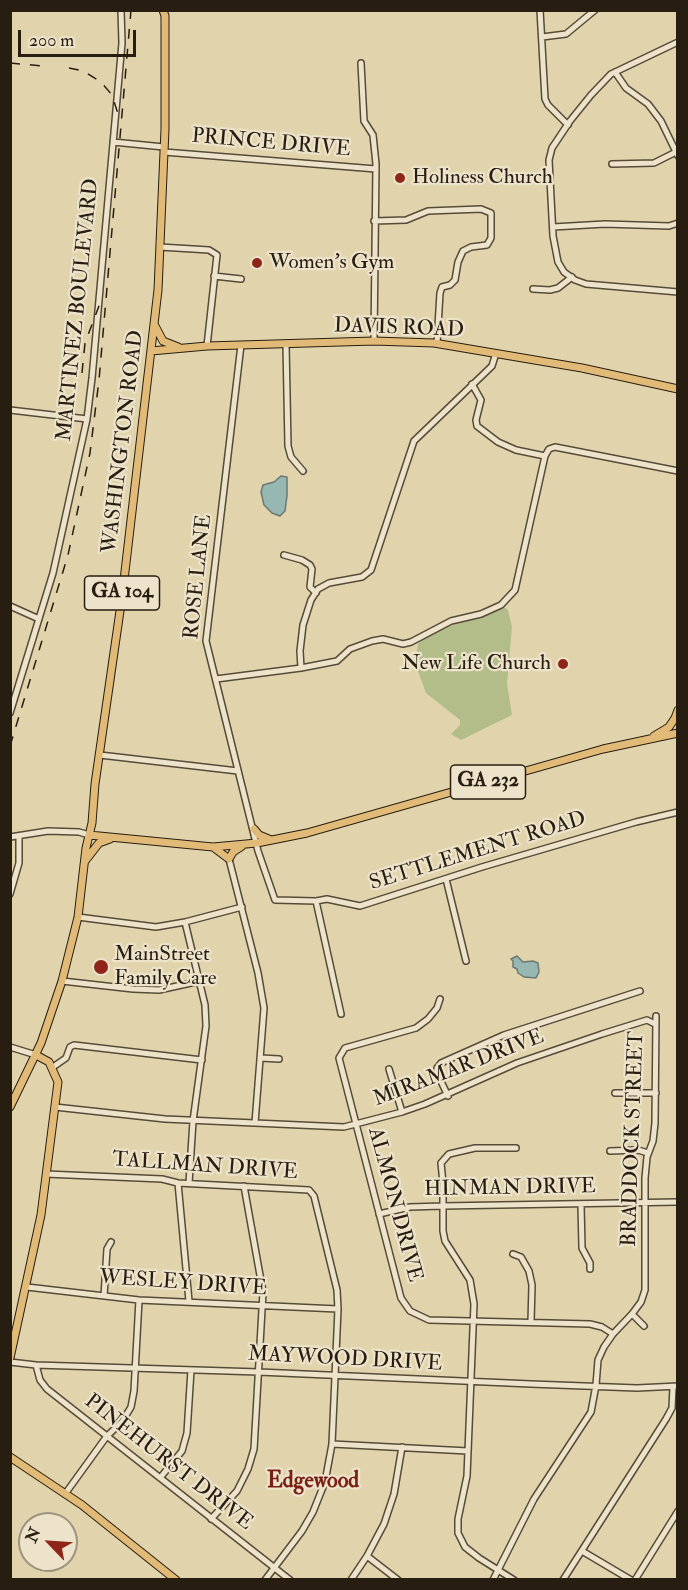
<!DOCTYPE html>
<html>
<head>
<meta charset="utf-8">
<style>
  body { margin:0 }
  #map { position:relative; width:688px; height:1590px; overflow:hidden; background:#e1d4ad; font-family:"IM FELL Double Pica",serif }
  canvas { display:block }
  .frame { position:absolute; inset:0; border:12px solid #271d11; pointer-events:none }
  .north { position:absolute; left:18px; top:1512px; width:60px; height:60px; box-sizing:border-box; background:#ece3ca; border:2px solid #9d9480; border-radius:50%; rotate:295deg; font-size:16px; font-weight:700; line-height:24px; text-align:center; color:#271d11 }
  .north::after { content:''; display:block; margin:auto; width:21px; height:27px; background:#8f2418; clip-path:polygon(50% 0,100% 100%,50% 72%,0 100%) }
  .scale { position:absolute; left:18px; top:30px; width:118px; height:27px; box-sizing:border-box; border:3px solid #271d11; border-top:0; padding-left:8px; font-size:18px; line-height:21px; white-space:nowrap; color:#271d11; -webkit-text-stroke:4px #ece3ca; paint-order:stroke }
</style>
</head>
<body>
<div id="map">
<canvas width="688" height="1590"></canvas>
<div class="frame"></div>
<div class="north">N</div>
<div class="scale">200 m</div>
</div>
<script>
const context = document.querySelector('canvas').getContext('2d');
context.lineJoin = 'round';
function fill(path, color) { context.fillStyle = color; context.fill(path, 'evenodd'); }
const toPath = rows => new Path2D(rows.map(r => 'M' + r).join(''));
function trace(path, color, width, dash) { context.strokeStyle = color; context.lineWidth = width; context.lineCap = dash ? 'butt' : 'round'; context.setLineDash(dash || []); context.stroke(path); }
function write(font, color, halo, rows, align = 'center') {
  context.font = font + ' "IM FELL Double Pica",serif'; context.lineWidth = 4.5; context.setLineDash([]); context.textBaseline = 'middle'; context.strokeStyle = halo; context.fillStyle = color; for (const [text, x, y, turn = 0] of rows) {
    context.save(); context.translate(x, y); context.rotate((+turn || 0) * Math.PI / 180); context.textAlign = isNaN(turn) ? turn : align; if (halo) context.strokeText(text, 0, 0); context.fillText(text, 0, 0); context.restore();
  }
}
fill(toPath([
  [503,606,508,610,512,627,507,684,512,715,461,740,451,734,460,725,460,720,426,693,415,663,418,644,427,636,444,628,480,616]
]), '#b2bd8a');
const water = toPath([
  [281,476,287,477,287,496,285,511,280,516,272,513,264,505,261,492,263,485,274,482,281,476],
  [517,956,523,962,533,961,538,963,539,972,536,978,524,977,518,973,517,969,513,967,513,961,511,959,517,956]
]);
fill(water, '#96b7b2');
trace(water, '#6a7972', 1.5);
const minor = toPath([
  [540,10,545,99,548,105,568,125],
  [542,37,566,34,595,10],
  [678,42,611,74,591,95,570,121,552,148,549,160,553,236,558,262,564,272,575,280,586,284,678,292],
  [361,63,364,121,373,135,376,164,374,341],
  [615,72,626,88,648,104,661,121,678,156],
  [113,142,164,147],
  [164,152,376,169],
  [612,164,654,163,676,152],
  [374,221,406,220,428,211,481,209,491,213,491,238,487,245,471,247,463,251,458,262,455,280,450,285,442,287,440,293,437,343],
  [553,227,605,224,669,226,678,223],
  [160,247,209,250,217,255,207,346],
  [214,276,241,279],
  [533,289,550,290,558,288,572,277],
  [286,344,288,446,291,457,303,471],
  [241,345,206,641,258,851,275,900,316,901,327,899,360,906,482,867,636,822,678,812],
  [472,384,481,400,476,420,477,426,498,442,516,450,545,456,549,449,555,447,678,471],
  [10,410,87,419],
  [284,555,302,560,310,565,312,569,310,587,316,593],
  [10,606,39,619],
  [301,668,300,651,303,625,311,600,318,589,329,583,362,577,371,570,414,441,492,366,496,353],
  [216,679,301,668,337,661,350,649,372,641,383,639,403,644,411,642,451,621,481,614,501,605,515,590,545,456],
  [10,713,53,573,87,419,92,378,122,43,121,10],
  [100,755,238,771],
  [10,837,48,831,79,832,89,835],
  [229,859,258,973,264,1008,255,1123],
  [446,879,466,961],
  [10,894,19,863,19,836],
  [316,901,341,1014],
  [78,917,156,927,185,922,242,907],
  [185,922,205,1005,206,1026,193,1121,189,1183],
  [62,981,133,989,159,990,200,981],
  [440,999,437,1008,428,1019,416,1028,345,1048,339,1058,401,1298,410,1311,429,1320,590,1324,602,1327,613,1334],
  [10,1047,36,1055],
  [261,1058,279,1059],
  [53,1067,66,1058,70,1047,74,1045,202,1060],
  [389,1069,402,1112],
  [615,1093,656,1093],
  [448,1096,437,1073,437,1068,441,1063,504,1035,640,991],
  [55,1107,165,1119,344,1127,402,1112,425,1104,517,1063,602,1034,647,1020,655,1024],
  [610,1151,638,1150,648,1153],
  [46,1174,162,1179,178,1183,309,1190,314,1196,337,1290,338,1309,332,1444,325,1482,313,1512,302,1531,265,1580],
  [178,1183,189,1301],
  [581,1205,582,1248,590,1263,590,1269],
  [379,1214,410,1207,442,1206,678,1202],
  [513,1254,521,1257,529,1271,532,1285,531,1322],
  [27,1287,139,1300,338,1309],
  [104,1296,107,1249,111,1242],
  [632,1314,644,1326],
  [10,1362,36,1365,259,1372,531,1384,637,1388,678,1386],
  [36,1365,40,1380,47,1389,290,1580],
  [332,1444,468,1451],
  [160,1478,182,1451,187,1433,191,1370],
  [65,1494,107,1436,122,1422,131,1407,134,1391,139,1300],
  [211,1519,237,1491,248,1469,254,1449,263,1292,244,1186],
  [582,1551,631,1580],
  [367,1556,398,1580],
  [351,1580,367,1556,384,1524,394,1494,402,1447],
  [493,1580,534,1499,591,1412,596,1385,598,1360,604,1347,613,1334,632,1314,641,1302,645,1290,645,1178,647,1157,653,1141,655,1123,656,1016],
  [514,1580,479,1558,465,1547,458,1533,458,1519,467,1476,474,1304,470,1280,445,1241,443,1231,443,1183,441,1163,449,1154,475,1148,516,1148],
  [563,1580,666,1419,672,1408,673,1387],
  [635,1580,678,1511]
]);
const major = toPath([
  [154,324,163,341,178,347],
  [151,351,207,346,374,341,434,343,582,368,678,389],
  [654,736,669,727,675,718,678,710],
  [254,829,259,835,271,840],
  [89,835,213,847,257,843,307,833,603,749,678,733],
  [213,847,229,859,233,852,242,846],
  [85,861,99,843,110,839],
  [10,1107,41,1043,62,981,78,917,86,848,92,823,95,784,122,597,158,290,165,129,165,16,163,10],
  [10,1358,41,1215,58,1082,49,1062,36,1055],
  [10,1457,82,1505,176,1580]
]);
trace(minor, '#564b38', 8);
trace(major, '#271d11', 9);
trace(minor, '#ece3ca', 5);
trace(major, '#e0ba76', 7);
trace(toPath([
  [10,63,42,66],
  [69,68,83,71,101,82,112,95,119,117],
  [82,373,85,343,102,298],
  [10,746,68,555,90,453,99,380,131,10]
]), '#271d11', 1.5, [10, 10]);
for (const [x, y, r, color] of [
  [400,178,6,"#8f2418"],
  [257,263,6,"#8f2418"],
  [563,664,6,"#8f2418"],
  [101,967,8,"#8f2418"]
]) { const dot = new Path2D(); dot.arc(x, y, r, 0, 2 * Math.PI); context.fillStyle = color; context.fill(dot); trace(dot, '#ece3ca', 2); }
for (const [x, y, w] of [
  [122,593,75],
  [488,782,75]
]) { const box = new Path2D(); box.roundRect(x - w / 2, y - 17, w, 34, 4.5); context.fillStyle = '#ece3ca'; context.fill(box); trace(box, '#271d11', 1.5); }
write('bold 20px', '#271d11', null, [
  ["GA 104",122,593],
  ["GA 232",488,782]
]);
write('21px', '#271d11', '#ece3ca', [
  ["PRINCE DRIVE",271,144,5],
  ["MARTINEZ BOULEVARD",79,310,-84],
  ["DAVIS ROAD",399,329,2],
  ["WASHINGTON ROAD",124,442,-83],
  ["ROSE LANE",199,577,-84],
  ["SETTLEMENT ROAD",478,852,-17],
  ["MIRAMAR DRIVE",459,1069,-21],
  ["BRADDOCK STREET",634,1139,-88],
  ["TALLMAN DRIVE",205,1167,4],
  ["HINMAN DRIVE",510,1189,-1],
  ["ALMON DRIVE",394,1205,75],
  ["WESLEY DRIVE",183,1284,4],
  ["MAYWOOD DRIVE",345,1360,3],
  ["PINEHURST DRIVE",168,1463,38]
]);
write('21px', '#271d11', '#ece3ca', [
  ["Holiness Church",412,178],
  ["Women's Gym",269,263],
  ["New Life Church",551,664,"right"],
  ["MainStreet",114,955],
  ["Family Care",114,979]
], 'left');
write('bold 22px', '#7a1f14', '#ece3ca', [
  ["Edgewood",313,1482]
]);
</script>
</body>
</html>
